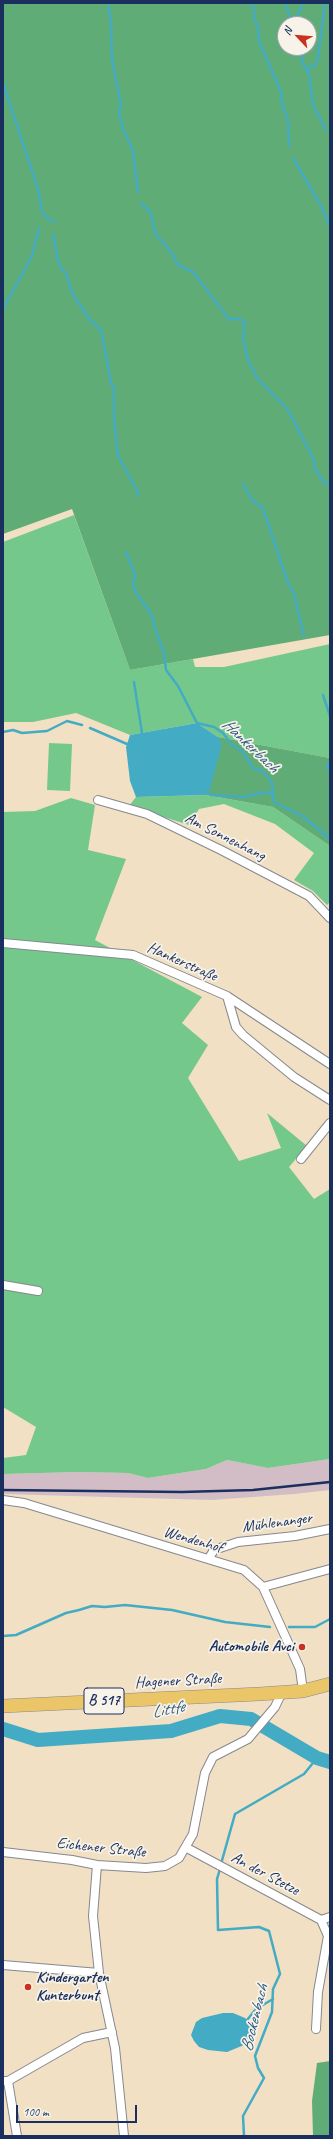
<!DOCTYPE html>
<html>
<head>
<meta charset="utf-8">
<style>
  body { margin:0 }
  #map { position:relative; width:333px; height:2139px; overflow:hidden; background:#f1e0c3; font-family:Caveat,sans-serif }
  canvas { display:block }
  .frame { position:absolute; inset:0; border:4px solid #1b2f5e; pointer-events:none }
  .north { position:absolute; left:277px; top:16px; width:40px; height:40px; box-sizing:border-box; background:#f7f3e8; border:1px solid #9fa5b1; border-radius:50%; rotate:296deg; font-size:11px; font-weight:700; line-height:16px; text-align:center; color:#1b2f5e }
  .north::after { content:''; display:block; margin:auto; width:14px; height:18px; background:#c8321e; clip-path:polygon(50% 0,100% 100%,50% 72%,0 100%) }
  .scale { position:absolute; left:16px; top:2105px; width:121px; height:18px; box-sizing:border-box; border:2px solid #1b2f5e; border-top:0; padding-left:5px; font-size:12px; line-height:14px; white-space:nowrap; color:#1b2f5e; -webkit-text-stroke:3px #f7f3e8; paint-order:stroke }
</style>
</head>
<body>
<div id="map">
<canvas width="333" height="2139"></canvas>
<div class="frame"></div>
<div class="north">N</div>
<div class="scale">100 m</div>
</div>
<script>
const context = document.querySelector('canvas').getContext('2d');
context.lineJoin = 'round';
function fill(path, color) { context.fillStyle = color; context.fill(path, 'evenodd'); }
const toPath = rows => new Path2D(rows.map(r => 'M' + r).join(''));
function trace(path, color, width, dash) { context.strokeStyle = color; context.lineWidth = width; context.lineCap = dash ? 'butt' : 'round'; context.setLineDash(dash || []); context.stroke(path); }
function write(font, color, halo, rows, align = 'center') {
  context.font = font + ' Caveat,sans-serif'; context.lineWidth = 3.5; context.setLineDash([]); context.textBaseline = 'middle'; context.strokeStyle = halo; context.fillStyle = color; for (const [text, x, y, turn = 0] of rows) {
    context.save(); context.translate(x, y); context.rotate((+turn || 0) * Math.PI / 180); context.textAlign = isNaN(turn) ? turn : align; if (halo) context.strokeText(text, 0, 0); context.fillText(text, 0, 0); context.restore();
  }
}
fill(toPath([
  [330,1459,330,1490,294,1494,212,1500,3,1494,3,1474,78,1472,128,1473,148,1478,206,1469,227,1460,268,1468]
]), '#d2bdc6');
fill(toPath([
  [74,515,130,670,193,659,195,667,224,667,330,644,330,758,218,737,197,723,130,735,76,713,33,722,3,722,3,542],
  [49,743,72,744,70,791,47,790],
  [206,795,273,807,330,846,330,902,327,905,313,891,294,880,314,853,275,824,224,804,199,809,189,825,129,806,136,797],
  [71,798,95,805,88,850,126,859,95,940,202,997,182,1023,208,1045,188,1078,239,1161,281,1148,267,1113,307,1146,289,1167,314,1199,330,1189,330,1459,268,1468,227,1460,206,1469,148,1478,128,1473,78,1472,3,1474,3,1458,26,1455,36,1427,3,1407,3,812,35,811]
]), '#75c88b');
fill(toPath([
  [3,3,330,3,330,635,130,670,72,509,3,534],
  [285,24,309,24,309,48,285,48],
  [218,737,330,758,330,846,273,807,206,795],
  [330,2061,330,2136,313,2136,312,2101,317,2063]
]), '#60ac77');
fill(toPath([
  [197,723,218,737,222,744,210,788,206,795,136,797,130,781,126,747,130,735],
  [223,2013,233,2013,245,2018,249,2022,251,2028,250,2036,244,2045,227,2052,208,2050,199,2047,194,2041,191,2035,196,2022,202,2018]
]), '#43abc3');
trace(toPath([
  [108,3,111,23,112,59,121,105,119,113,123,129,133,151,138,192],
  [250,3,254,9,254,18,258,27,259,41,281,92,282,104,288,120,289,146],
  [286,3,291,24],
  [294,24,303,3],
  [301,48,302,62,309,74,313,105,326,130],
  [306,69,315,65,318,58,325,3],
  [3,83,38,189,42,212,47,218,55,222],
  [293,158,321,206,330,226],
  [141,203,151,213,155,233,172,253,178,265,193,272,229,319,240,319,245,322,243,338,248,360,257,378,288,410,313,458,315,469,323,481,330,486],
  [53,234,58,261,62,270,66,273,72,293,90,320,101,330,111,383,114,388,114,420,118,456,138,492,137,496],
  [3,309,32,256,39,228],
  [243,484,252,500,263,508,288,583,294,594,304,636],
  [126,552,135,575,133,584,137,594,152,615,154,626,164,653,166,670,178,686,197,723,214,727,223,733,231,744,242,751,253,768,264,772,272,783,274,802,304,817,330,839],
  [134,682,142,733],
  [323,695,330,716],
  [90,728,127,744],
  [3,732,13,730,22,733,47,731,67,721,82,725],
  [330,761,327,767,330,771],
  [208,792,211,795,243,797,261,793,269,792,272,795],
  [289,1627,315,1627,330,1619],
  [3,1636,16,1635,66,1613,79,1610,92,1606,105,1607,125,1605,172,1610,225,1622,270,1627],
  [221,1864,235,1814,304,1774,317,1758],
  [220,1869,217,1879,218,1930,259,1927,269,1931,280,1974,273,1989,272,2012,255,2056,258,2068,264,2078,243,2116,244,2136],
  [247,2020,256,2009,273,1999]
]), '#43abc3', 2.5);
trace(toPath([
  [3,1729,38,1740,171,1731,220,1716,251,1719,317,1758,330,1762]
]), '#43abc3', 14);
const street = toPath([
  [98,800,147,814,221,850,309,896,330,918],
  [3,943,133,955,227,996,330,1064],
  [227,996,236,1027,243,1035,294,1077,330,1100],
  [301,1159,330,1123],
  [3,1285,38,1291],
  [3,1500,24,1503,244,1570,263,1587,300,1669,303,1691],
  [209,1558,214,1550,238,1542,295,1536,330,1529],
  [263,1587,330,1569],
  [187,1848,321,1920,330,1917],
  [3,1852,72,1860,97,1865,146,1868,165,1866,179,1858,193,1834,205,1773,213,1757,248,1739,275,1707,282,1692],
  [97,1865,93,1916,99,1973,115,2048,124,2136],
  [3,1965,99,1973],
  [316,2029,318,1992,328,1936,321,1920],
  [3,2081,8,2081,83,2038,112,2032],
  [8,2081,17,2136]
]);
const primary = toPath([
  [3,1706,259,1694,303,1691,330,1684]
]);
trace(street, '#868890', 10);
trace(primary, '#868890', 14);
trace(street, '#fff', 8);
trace(primary, '#eac669', 13);
trace(toPath([
  [3,1490,182,1492,253,1490,330,1482]
]), '#1b2f5e', 2.5);
for (const [x, y, r, color] of [
  [302,1647,4,"#c8321e"],
  [28,1987,4,"#c8321e"]
]) { const dot = new Path2D(); dot.arc(x, y, r, 0, 2 * Math.PI); context.fillStyle = color; context.fill(dot); trace(dot, '#f7f3e8', 1.5); }
for (const [x, y, w] of [
  [104,1701,40]
]) { const box = new Path2D(); box.roundRect(x - w / 2, y - 13, w, 26, 3); context.fillStyle = '#f7f3e8'; context.fill(box); trace(box, '#1b2f5e', 1); }
write('bold 15px', '#1b2f5e', null, [
  ["B 517",104,1701]
]);
write('16px', '#1b2f5e', '#f7f3e8', [
  ["Am Sonnenhang",225,837,27],
  ["Hankerstraße",182,962,24],
  ["Mühlenanger",277,1523,-8],
  ["Wendenhof",193,1540,16],
  ["Hagener Straße",178,1681,-3],
  ["Eichener Straße",101,1848,6],
  ["An der Stetze",265,1874,28]
]);
write('bold 16px', '#1b2f5e', '#f7f3e8', [
  ["Automobile Avci",294,1647],
  ["Kindergarten",36,1978,"left"],
  ["Kunterbunt",36,1996,"left"]
], 'right');
write('italic 17px', '#295a81', '#f7f3e8', [
  ["Hankerbach",250,746,43],
  ["Littfe",168,1710,-11],
  ["Bockenbach",255,2018,-76]
]);
</script>
</body>
</html>
